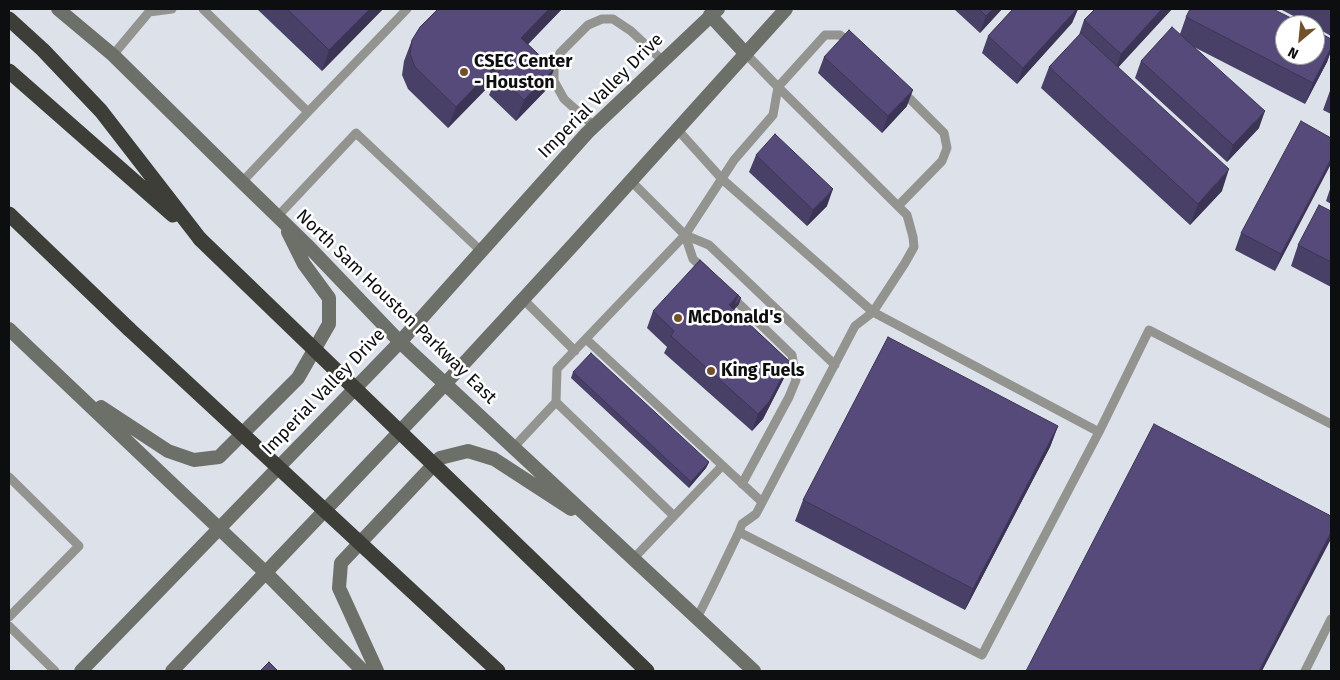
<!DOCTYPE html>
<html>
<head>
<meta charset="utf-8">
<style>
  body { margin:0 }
  #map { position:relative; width:1340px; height:680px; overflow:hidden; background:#dde2ea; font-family:"Fira Sans",sans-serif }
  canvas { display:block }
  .frame { position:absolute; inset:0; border:10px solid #0c0e10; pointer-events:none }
  .north { position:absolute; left:1275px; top:15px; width:50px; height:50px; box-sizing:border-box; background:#fff; border:1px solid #9e9f9f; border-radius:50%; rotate:208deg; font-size:14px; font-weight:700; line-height:20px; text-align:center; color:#0c0e10 }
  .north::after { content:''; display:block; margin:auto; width:18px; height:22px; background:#725128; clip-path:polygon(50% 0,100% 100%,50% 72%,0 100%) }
</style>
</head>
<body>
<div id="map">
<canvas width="1340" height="680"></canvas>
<div class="frame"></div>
<div class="north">N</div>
</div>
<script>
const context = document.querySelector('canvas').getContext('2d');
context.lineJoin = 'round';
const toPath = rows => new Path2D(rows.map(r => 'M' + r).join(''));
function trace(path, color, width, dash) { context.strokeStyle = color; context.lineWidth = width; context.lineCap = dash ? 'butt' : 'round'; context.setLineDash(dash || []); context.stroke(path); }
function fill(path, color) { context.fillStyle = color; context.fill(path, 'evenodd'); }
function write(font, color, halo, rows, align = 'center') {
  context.font = font + ' "Fira Sans",sans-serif'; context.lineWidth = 5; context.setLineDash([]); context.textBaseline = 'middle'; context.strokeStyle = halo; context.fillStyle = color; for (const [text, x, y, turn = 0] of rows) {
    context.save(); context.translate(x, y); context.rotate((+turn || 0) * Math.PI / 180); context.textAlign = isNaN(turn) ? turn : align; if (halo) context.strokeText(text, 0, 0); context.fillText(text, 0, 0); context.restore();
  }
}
trace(toPath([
  [203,9,308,112,407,9],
  [113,55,149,12,172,9],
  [594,126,564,99,554,81,554,65,560,53,588,25,602,19,613,19,631,31,662,60],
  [677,129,722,179,873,312,905,263,914,247,913,237,907,215,778,87,825,35,840,35,850,43],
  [631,181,685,235,709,245,835,365],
  [242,182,308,112],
  [898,206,942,161,947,148,944,133,902,91],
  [277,217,356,133,481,251],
  [685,235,693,259,706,271],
  [731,296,792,355,796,380,789,397,742,484],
  [523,299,575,351],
  [586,339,762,502],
  [556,402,557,369,685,235,734,160,773,115,778,87,746,54],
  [1099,432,1149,330,1331,424],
  [514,447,556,402,674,516,634,558],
  [9,477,79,546,9,617],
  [674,516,722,466],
  [697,618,712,588,739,532,742,524,756,514,855,326,873,312,1099,432,982,655,739,532],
  [9,626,55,671],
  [1305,671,1331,619]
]), '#939490', 9);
trace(toPath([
  [58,9,113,55,242,182,309,247,400,342,754,671],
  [710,15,746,54],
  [9,329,266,573,363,671],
  [101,407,168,451,194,460,219,457,298,378,329,324,329,298,304,264,288,232],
  [81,671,400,342,587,133,718,9],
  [172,671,445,384,573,245,786,9],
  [377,671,339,588,341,563,440,458,468,451,494,459,571,509]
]), '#6d6f69', 14);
trace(toPath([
  [9,19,43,50,101,111,200,239],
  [9,71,173,215],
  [9,214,129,329],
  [574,600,647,671]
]), '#3c3e37', 15);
trace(toPath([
  [200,239,574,600],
  [129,329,498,671]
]), '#3c3e37', 15);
fill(toPath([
  [257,9,383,9,322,71],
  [438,9,562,9,528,44,554,69,546,90,516,121,489,95,493,86,491,84,448,128,408,89,402,75,404,61,412,40],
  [954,9,1002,9,980,33],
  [1013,9,1078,9,1072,23,1017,84,982,53,988,36],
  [1172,9,1118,67,1222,191,1190,225,1041,88,1049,67,1079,35,1084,20],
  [1280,9,1331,9,1331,36,1315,27,1315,25,1311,25],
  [1186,17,1331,39,1331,51,1327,62,1305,104,1194,47,1259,128,1227,162,1135,78,1141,61,1180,34],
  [824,57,907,106,882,133,818,73],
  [1331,88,1331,114,1323,110],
  [1331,138,1275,271,1235,250,1241,233],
  [756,155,827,206,807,226,749,172],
  [1331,186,1331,204,1326,201],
  [1331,211,1331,287,1291,266,1298,245],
  [739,304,734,310,790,362,784,378,763,419,752,431,664,353,667,347,647,328,653,311],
  [573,372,709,462,706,468,689,488,571,378],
  [1058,426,1050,447,965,610,795,521,803,500]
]), '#494068');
fill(toPath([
  [370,9,383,9,322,71,329,50],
  [549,9,562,9,514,59,521,38],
  [993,9,1002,9,980,33,986,16],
  [1077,9,1078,9,1072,23,1017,84,1023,68],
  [1162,9,1172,9,1115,71,1121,54],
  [1331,48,1331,51,1327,62,1305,104,1313,83],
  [498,63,491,84,448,128,456,107],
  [554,69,546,90,516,121,524,100],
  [913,90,907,106,882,133,888,116],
  [1265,111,1259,128,1227,162,1233,145],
  [1331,159,1331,164,1275,271,1281,254],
  [1229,169,1222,191,1190,225,1198,204],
  [833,189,827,206,807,226,813,210],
  [738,295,734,306,741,298,739,304,723,322,729,305],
  [790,362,784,378,763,419,752,431,758,414],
  [1058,426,1050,447,965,610,973,589],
  [709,462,706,468,689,488,691,482],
  [1331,532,1331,537,1330,541,1262,671,1259,671]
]), '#3c3455');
const building = toPath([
  [287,9,370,9,329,50,287,9],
  [438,9,549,9,521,38,554,69,524,100,497,74,503,68,498,63,456,107,415,67,410,54,412,40,420,27,438,9],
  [979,9,993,9,986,16,979,9],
  [1013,9,1077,9,1023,68,988,36,1013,9],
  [1095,9,1162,9,1121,54,1084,20,1095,9],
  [1190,9,1273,9,1305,25,1285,25,1285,55,1315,55,1315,30,1331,39,1331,48,1313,83,1186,17,1190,9],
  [1172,27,1265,111,1233,145,1141,61,1172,27],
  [849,30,913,90,888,116,824,57,849,30],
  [1081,33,1229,169,1198,204,1049,67,1081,33],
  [1301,121,1331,138,1331,159,1281,254,1241,233,1301,121],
  [775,134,833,189,813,210,756,155,775,134],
  [1319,205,1331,211,1331,262,1298,245,1319,205],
  [700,260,738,295,729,305,790,362,769,402,758,414,671,336,674,331,653,311,700,260],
  [738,295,741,298,734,306,738,295],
  [888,337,1058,426,973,589,803,500,888,337],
  [591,353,709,462,691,482,573,372,591,353],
  [1154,424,1331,516,1331,532,1259,671,1026,671,1154,424],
  [269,662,278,671,260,671,269,662]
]);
fill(building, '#554a79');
trace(building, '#3c3455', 1);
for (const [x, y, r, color] of [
  [464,72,5,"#725128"],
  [678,318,5,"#725128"],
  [711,371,5,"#725128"]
]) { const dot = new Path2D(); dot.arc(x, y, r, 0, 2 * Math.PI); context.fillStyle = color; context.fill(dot); trace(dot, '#fff', 2); }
write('bold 18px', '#0c0e10', '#fff', [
  ["CSEC Center",474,62],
  ["- Houston",474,83],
  ["McDonald's",688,318],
  ["King Fuels",721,371]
], 'left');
write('18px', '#0c0e10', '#fff', [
  ["Imperial Valley Drive",601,96,-45],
  ["North Sam Houston Parkway East",396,307,44],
  ["Imperial Valley Drive",324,392,-46]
]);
</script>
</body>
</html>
